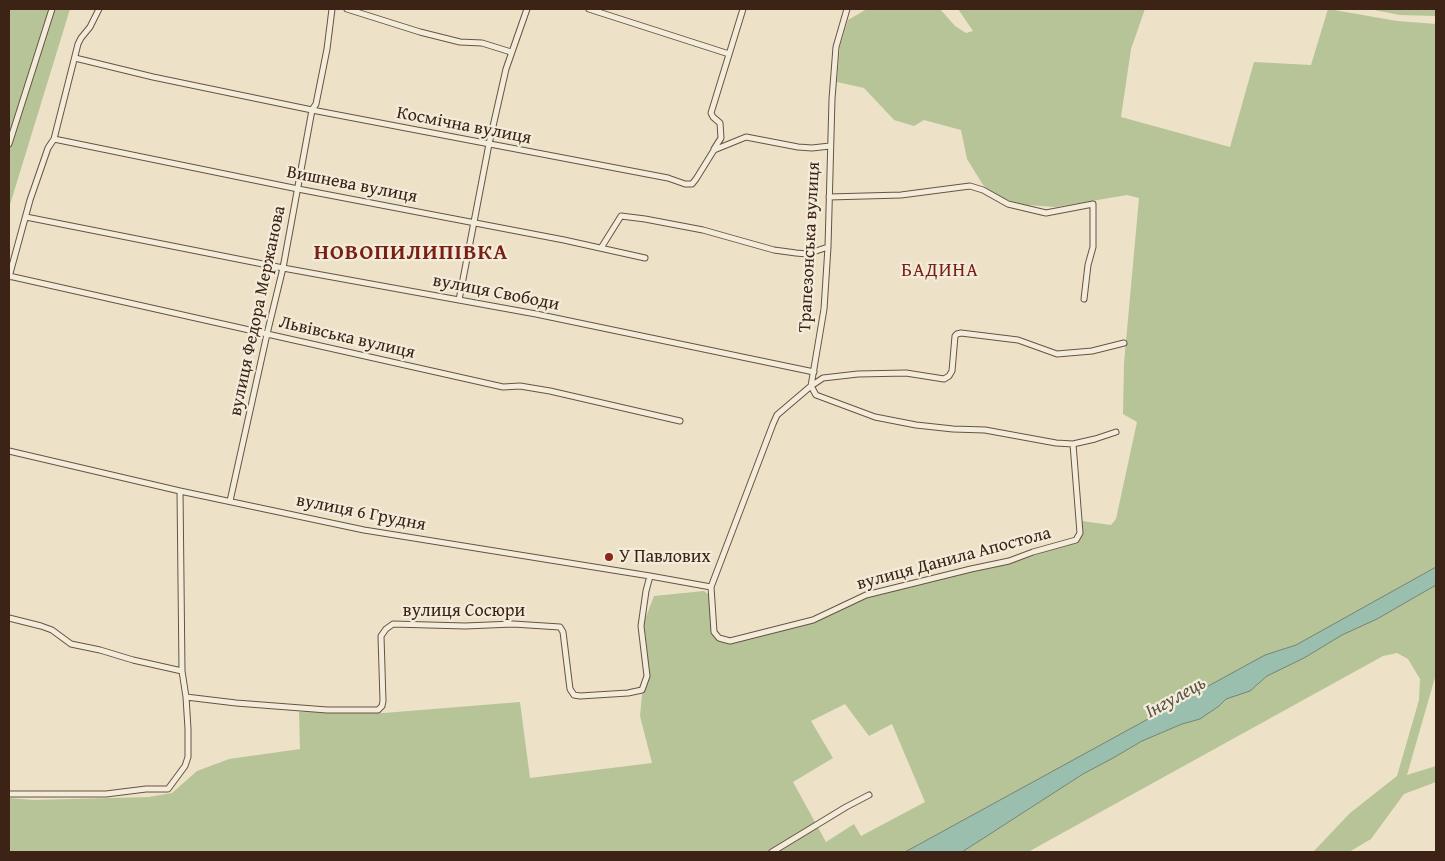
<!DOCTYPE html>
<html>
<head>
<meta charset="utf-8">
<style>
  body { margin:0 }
  #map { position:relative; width:1445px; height:861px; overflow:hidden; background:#ede2c8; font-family:"Gentium Book Plus",serif }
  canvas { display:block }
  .frame { position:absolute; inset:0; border:10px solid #3c2315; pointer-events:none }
</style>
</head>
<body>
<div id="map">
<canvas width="1445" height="861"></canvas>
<div class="frame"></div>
</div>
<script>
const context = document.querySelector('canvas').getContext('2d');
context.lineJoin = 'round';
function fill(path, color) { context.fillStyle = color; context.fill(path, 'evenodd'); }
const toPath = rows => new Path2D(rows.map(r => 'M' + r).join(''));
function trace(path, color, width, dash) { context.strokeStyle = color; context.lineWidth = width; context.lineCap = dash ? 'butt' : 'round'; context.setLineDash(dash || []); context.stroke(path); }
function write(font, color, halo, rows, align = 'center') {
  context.font = font + ' "Gentium Book Plus",serif'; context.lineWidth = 4.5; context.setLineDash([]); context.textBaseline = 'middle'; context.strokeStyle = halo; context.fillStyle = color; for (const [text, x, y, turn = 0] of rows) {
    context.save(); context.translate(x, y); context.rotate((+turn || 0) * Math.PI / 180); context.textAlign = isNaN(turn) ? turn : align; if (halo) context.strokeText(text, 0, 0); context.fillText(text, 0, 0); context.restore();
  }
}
fill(toPath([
  [9,9,70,9,9,208],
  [867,9,940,9,955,26,966,33,973,31,958,9,1145,9,1131,49,1121,117,1230,147,1254,62,1311,65,1328,9,1397,21,1436,24,1436,567,1296,645,1265,655,905,852,9,852,9,798,33,800,149,797,172,793,197,771,229,759,300,749,299,712,384,713,520,702,530,778,652,763,640,716,642,695,650,676,644,622,654,596,704,591,709,595,712,632,730,643,813,623,866,596,889,592,1014,562,1077,541,1080,533,1082,521,1111,525,1116,519,1137,422,1123,414,1124,363,1139,198,1127,195,1056,207,1026,205,1000,198,983,185,967,159,961,130,924,120,914,126,894,120,864,88,837,82,840,46,848,20],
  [845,704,869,736,892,724,925,802,861,836,854,824,826,842,793,782,833,758,811,721],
  [1369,9,1436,9,1436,16,1400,15],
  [1436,585,1436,674,1407,775,1436,766,1436,782,1404,794,1371,839,1349,852,1313,852,1350,813,1397,776,1419,700,1420,679,1408,659,1397,653,1383,656,1028,852,962,852,1083,774,1113,758,1142,741,1182,724,1200,719,1219,706,1225,699,1250,691,1267,676,1304,658,1342,635,1377,619]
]), '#b6c498');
const water = toPath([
  [1436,567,1436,585,1377,619,1342,635,1304,658,1267,676,1250,691,1226,699,1219,706,1200,719,1182,724,1142,741,1113,758,1083,774,962,852,905,852,1265,655,1296,645,1436,567]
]);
fill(water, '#9abfaf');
trace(water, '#748171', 1);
const minor = toPath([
  [347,9,420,32,460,42,482,43,511,52],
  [589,9,729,54],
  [847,9,836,47,832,99,828,247,824,309,811,386,784,409,777,415,773,424,711,587,714,632,719,638,730,641,813,620,866,595,971,569,1009,561,1033,552,1076,540,1080,533,1073,444],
  [75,58,153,77,312,110,668,178,685,184,692,184,696,179,714,150,746,137,798,147,812,148,830,146],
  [54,139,298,189,564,240,645,258],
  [9,144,52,9],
  [714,149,721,138,720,123,713,117,711,113,743,9],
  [829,197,901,195,970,186,983,190,1008,204,1046,213,1093,204,1093,247,1088,265,1084,299],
  [26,217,283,268,536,314,814,372],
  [601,248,621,216,645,219,703,230,774,250,796,253,807,254,828,247],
  [9,276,503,387,520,386,550,391,680,421],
  [9,277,30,200,48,148,54,139,78,44,81,38,90,27,99,9],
  [459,300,489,144,506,69,527,9],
  [1116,432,1095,439,1073,444,1056,443,985,430,953,429,916,425,875,417,816,395,811,386,823,378,858,374,906,373,944,379,949,376,952,371,955,336,957,334,961,333,1018,340,1057,354,1092,351,1124,343],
  [9,451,180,491,364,530,650,576,711,587],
  [230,501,267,334,283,268,312,110,316,104,327,49,332,9],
  [9,618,41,626,52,630,71,644,100,650,133,660,182,671],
  [186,697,236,703,327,710,378,710,382,706,383,701,381,636,386,629,393,624,465,626,513,624,560,627,563,632,570,689,574,695,580,696,628,693,642,690,647,676,641,626,646,591,650,576],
  [9,794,106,794,146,789,168,789,185,766,188,757,188,729,186,697,182,671,180,491],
  [772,852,846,807,869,795]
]);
trace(minor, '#685342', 7);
trace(minor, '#f3ecdb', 5);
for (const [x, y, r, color] of [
  [609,557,5,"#8f2418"]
]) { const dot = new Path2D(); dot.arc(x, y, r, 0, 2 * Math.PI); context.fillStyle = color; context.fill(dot); trace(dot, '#f3ecdb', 2); }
write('18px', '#3c2315', '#f3ecdb', [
  ["Космічна вулиця",464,126,11],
  ["Вишнева вулиця",352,185,11],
  ["Трапезонська вулиця",810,247,-87],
  ["вулиця Свободи",496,293,11],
  ["вулиця Федора Мержанова",258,311,-78],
  ["Львівська вулиця",347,338,13],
  ["вулиця 6 Грудня",361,513,11],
  ["вулиця Данила Апостола",954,559,-15],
  ["вулиця Сосюри",464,611]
]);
write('18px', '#3c2315', '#f3ecdb', [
  ["У Павлових",619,557]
], 'left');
context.letterSpacing = '1px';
write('19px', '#7a1f14', '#f3ecdb', [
  ["БАДИНА",940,271]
]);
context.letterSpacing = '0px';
write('italic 19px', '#585243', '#f3ecdb', [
  ["Інгулець",1176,698,-29]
]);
context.letterSpacing = '1px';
write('bold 22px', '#7a1f14', '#f3ecdb', [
  ["НОВОПИЛИПІВКА",411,253]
]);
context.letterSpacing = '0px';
</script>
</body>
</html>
